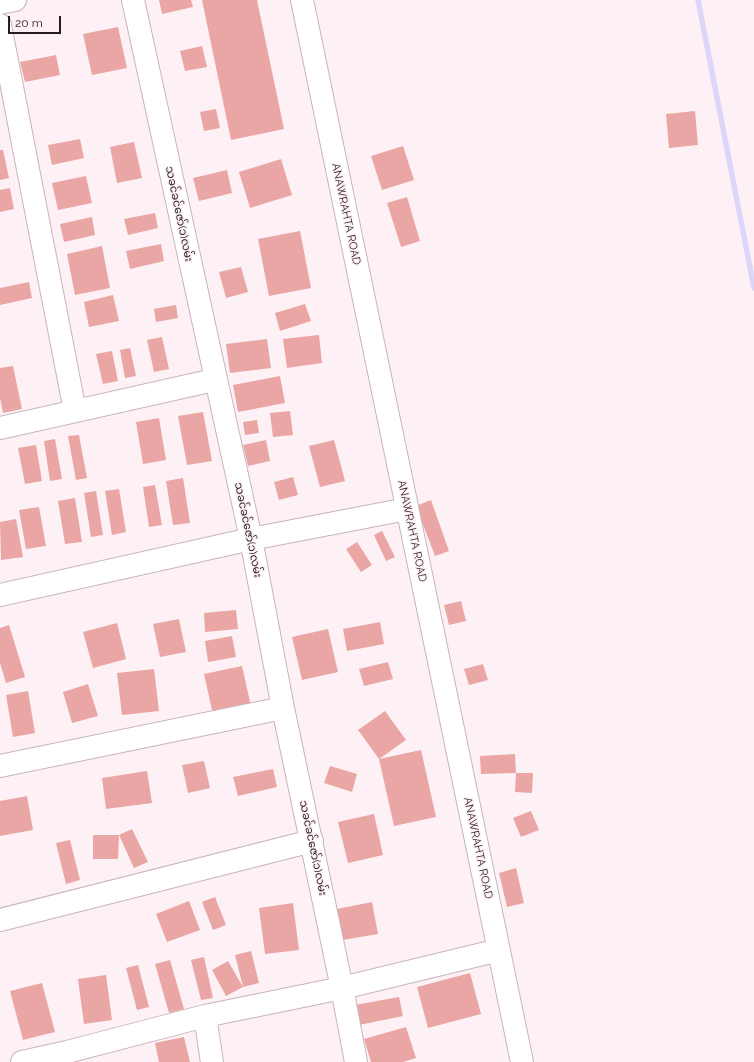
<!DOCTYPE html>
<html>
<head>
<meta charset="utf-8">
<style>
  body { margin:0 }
  #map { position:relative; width:754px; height:1062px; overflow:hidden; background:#fef1f6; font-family:Raleway,sans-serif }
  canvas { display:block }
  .scale { position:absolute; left:8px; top:16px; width:53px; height:18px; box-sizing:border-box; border:2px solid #241d20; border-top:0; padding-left:5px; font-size:12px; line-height:14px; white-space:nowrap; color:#241d20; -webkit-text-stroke:3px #fef1f6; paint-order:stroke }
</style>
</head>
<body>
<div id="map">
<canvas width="754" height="1062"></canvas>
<div class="scale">20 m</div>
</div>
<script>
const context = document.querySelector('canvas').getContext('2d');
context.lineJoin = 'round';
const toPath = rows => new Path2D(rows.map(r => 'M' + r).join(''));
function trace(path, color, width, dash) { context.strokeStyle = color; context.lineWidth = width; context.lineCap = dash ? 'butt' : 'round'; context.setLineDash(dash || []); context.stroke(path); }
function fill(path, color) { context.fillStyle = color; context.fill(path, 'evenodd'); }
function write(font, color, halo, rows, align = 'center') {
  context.font = font + ' Raleway,"Noto Sans Myanmar",sans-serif'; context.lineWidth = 3; context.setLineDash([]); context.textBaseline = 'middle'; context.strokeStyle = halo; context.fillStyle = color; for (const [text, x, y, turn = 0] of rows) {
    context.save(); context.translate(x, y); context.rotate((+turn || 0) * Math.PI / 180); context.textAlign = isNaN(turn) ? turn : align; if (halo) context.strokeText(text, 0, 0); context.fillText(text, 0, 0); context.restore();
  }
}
trace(toPath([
  [698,0,754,288]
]), '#dcd6f9', 5.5);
fill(toPath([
  [159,0,191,0,193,7,162,14],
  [202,0,257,0,284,129,231,140],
  [118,27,127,68,92,75,83,34],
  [202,46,207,67,185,71,180,51],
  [56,55,60,75,25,82,20,62],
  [216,109,220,128,204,131,200,112],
  [695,111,698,145,669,148,666,114],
  [80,139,84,158,52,165,48,145],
  [134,142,142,178,117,183,110,147],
  [403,146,414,180,382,190,371,156],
  [0,150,3,150,9,178,0,180],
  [281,159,292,195,250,208,239,172],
  [227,170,232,193,199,201,193,178],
  [86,176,92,203,58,210,52,183],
  [10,188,14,209,0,212,0,190],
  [407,197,420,241,401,247,387,203],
  [155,213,158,228,128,235,124,219],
  [92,217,95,235,64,242,60,224],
  [300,231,311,288,269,296,258,239],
  [161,244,164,261,130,269,126,251],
  [102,246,110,288,75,295,67,254],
  [241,267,248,292,226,298,219,272],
  [29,282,32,298,0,305,0,288],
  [113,295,119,321,89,327,84,302],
  [305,304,311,321,280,331,275,313],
  [176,305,178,318,156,322,154,309],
  [319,335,322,363,287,368,283,339],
  [162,337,169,369,154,372,147,340],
  [267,339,271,368,230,373,226,344],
  [130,348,136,376,125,378,120,350],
  [112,351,118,381,103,384,96,354],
  [13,366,22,409,3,413,0,398,0,368],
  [280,376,285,403,238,412,233,385],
  [290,411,293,435,273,437,270,413],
  [203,412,212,461,187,465,178,416],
  [159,418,166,460,143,464,136,422],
  [257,420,259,433,245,435,243,422],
  [79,435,87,478,76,480,68,436],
  [55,439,62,479,50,481,44,441],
  [266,440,270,461,248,466,243,445],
  [334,440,345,481,320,487,309,446],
  [36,445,42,481,25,484,18,448],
  [293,477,298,495,279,500,274,482],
  [183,478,190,523,173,525,166,481],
  [155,485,162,525,149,527,143,487],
  [119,489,126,532,112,535,105,491],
  [96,491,103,535,91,537,84,493],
  [75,498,82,542,65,544,58,501],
  [431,500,449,551,435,556,416,506],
  [39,507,46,546,26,549,19,510],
  [16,519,23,557,1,560,0,522],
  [382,531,395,557,386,561,374,535],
  [357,542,372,565,361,572,346,549],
  [461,601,466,621,449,625,444,605],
  [236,610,238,629,205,632,204,613],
  [179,619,186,652,160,657,153,624],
  [380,622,384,644,347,651,343,629],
  [117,623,126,659,93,668,83,632],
  [9,625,25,677,6,683,0,663,0,628],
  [328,629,338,672,302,680,292,637],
  [232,636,236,657,208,662,205,641],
  [388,662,393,679,364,686,359,669],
  [483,664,488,680,469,685,464,669],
  [242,666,252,711,214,719,204,674],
  [154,669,159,711,122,715,117,673],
  [88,684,98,716,72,723,63,692],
  [28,691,35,733,13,737,6,695],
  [385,711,406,740,379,759,358,730],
  [421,750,436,817,394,826,379,759],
  [515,754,516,773,481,774,480,756],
  [204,761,210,788,188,793,182,765],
  [330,766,357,774,352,792,324,783],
  [273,769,277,787,238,796,233,777],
  [147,771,152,803,106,809,102,778],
  [516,773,533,773,532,793,515,792],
  [27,796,33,830,0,836,0,801],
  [531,811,539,830,521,837,513,818],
  [374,814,383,855,348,863,338,822],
  [132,829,148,862,134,868,119,835],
  [93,835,119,835,118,859,93,859],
  [70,840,80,880,66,884,56,843],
  [516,868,524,903,507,907,499,873],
  [215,897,226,925,213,930,202,902],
  [189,901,200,930,167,942,156,914],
  [372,902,378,934,343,940,337,909],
  [293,903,299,950,265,954,259,908],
  [251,951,259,983,243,987,235,955],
  [204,957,213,998,201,1000,191,960],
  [170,960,184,1009,169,1013,155,964],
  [228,961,243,987,226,996,212,970],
  [138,965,149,1007,137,1010,126,968],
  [470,973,481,1014,428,1028,417,987],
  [106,975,112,1020,84,1024,78,979],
  [42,983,55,1032,23,1040,10,991],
  [399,997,403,1016,359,1025,355,1005],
  [406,1027,416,1058,403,1062,371,1062,364,1039],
  [184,1037,190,1062,159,1062,155,1043]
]), '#e9a6a4');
const minor = toPath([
  [133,0,251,539,283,708,342,988,356,1062],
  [302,0,522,1062],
  [0,3,15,0],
  [0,25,75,411],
  [0,428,214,380],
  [0,595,251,539,407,509],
  [0,766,283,708],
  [0,920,312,841],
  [205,1016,212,1062],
  [22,1062,67,1052,205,1016,342,988,499,950]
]);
trace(minor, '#c9b4bc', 24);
trace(minor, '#fff', 22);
write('11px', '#241d20', '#fef1f6', [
  ["သခင်ခင်ဇော်(၁)လမ်း",179,214,78],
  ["ANAWRAHTA ROAD",346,214,78],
  ["သခင်ခင်ဇော်(၁)လမ်း",248,530,78],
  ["ANAWRAHTA ROAD",412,531,78],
  ["သခင်ခင်ဇော်(၁)လမ်း",313,848,78],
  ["ANAWRAHTA ROAD",478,848,78]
]);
</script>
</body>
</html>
